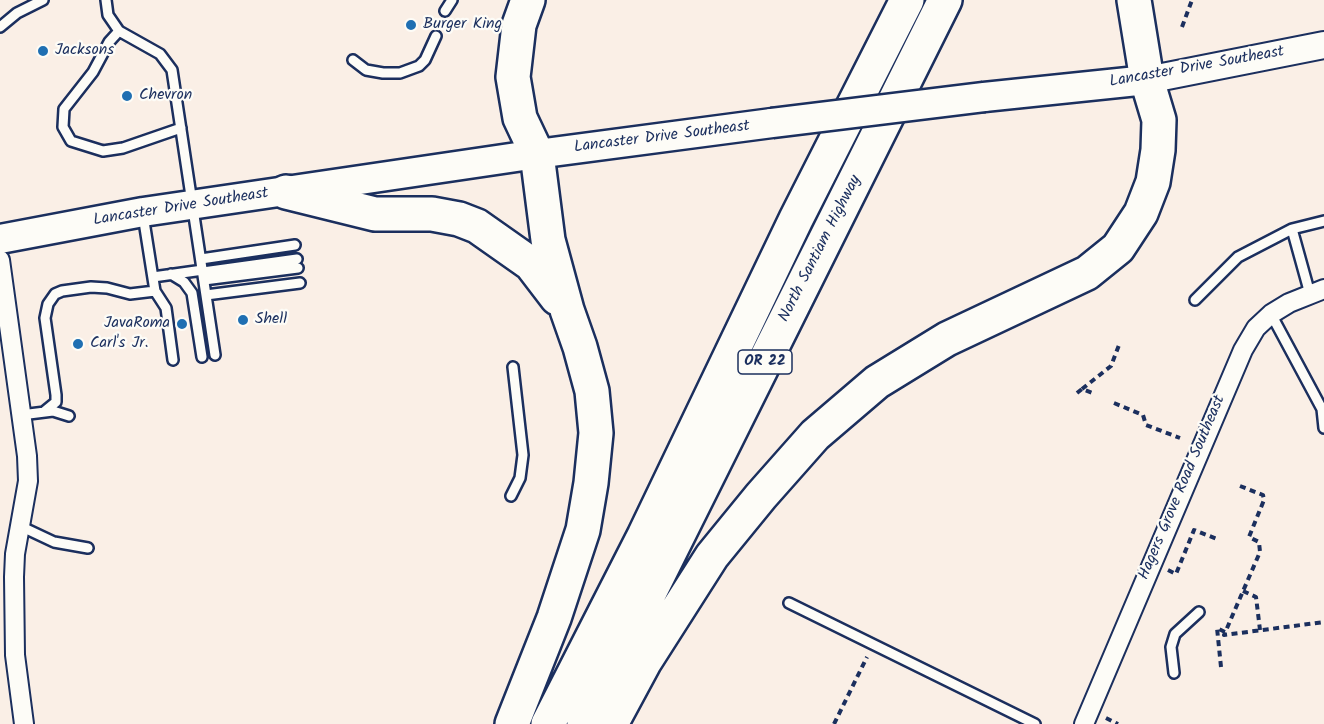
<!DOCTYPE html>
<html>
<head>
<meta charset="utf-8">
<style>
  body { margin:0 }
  canvas { display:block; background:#faefe6 }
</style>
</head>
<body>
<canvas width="1324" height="724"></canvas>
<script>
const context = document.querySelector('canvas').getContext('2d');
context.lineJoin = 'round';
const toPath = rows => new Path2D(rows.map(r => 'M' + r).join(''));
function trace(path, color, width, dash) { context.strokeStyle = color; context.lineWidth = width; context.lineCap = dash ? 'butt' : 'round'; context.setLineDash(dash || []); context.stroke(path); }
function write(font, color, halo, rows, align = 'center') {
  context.font = font + ' Kalam,sans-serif'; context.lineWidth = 4.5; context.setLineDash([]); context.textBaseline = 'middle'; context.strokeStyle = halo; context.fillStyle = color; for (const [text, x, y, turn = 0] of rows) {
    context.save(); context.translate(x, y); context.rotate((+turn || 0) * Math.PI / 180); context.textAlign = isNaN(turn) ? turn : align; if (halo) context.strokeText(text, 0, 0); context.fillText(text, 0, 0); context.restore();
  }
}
const service = toPath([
  [106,0,108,15,119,31,160,54,172,70,215,355],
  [445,11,452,0],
  [0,27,17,13,43,0],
  [119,31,109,42,93,72,64,109,63,127,71,141,103,151,123,148,181,128],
  [353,60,366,70,383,73,400,73,419,66,425,60,436,36],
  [1292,229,1310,294],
  [201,259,295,245],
  [203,272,297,259],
  [171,274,184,282,192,293,202,357],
  [153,277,203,270],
  [204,280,298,268],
  [155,291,166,308,173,360],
  [206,295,300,283],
  [1195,300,1238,257,1292,229,1324,221],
  [1271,314,1322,409,1324,428],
  [45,411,56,402,56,395,45,318,48,304,55,294,62,291,91,287,107,288,130,294,155,291,143,215],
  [21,415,53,411,69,416],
  [511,496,520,478,523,455,513,367],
  [20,526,54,542,88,548],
  [789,603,1035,724],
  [1174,673,1171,647,1175,634,1199,612]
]);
const minor = toPath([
  [0,260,27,456,28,481,15,554,14,577,15,655,24,724],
  [1084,724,1243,350,1256,328,1271,314,1289,303,1324,289]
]);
const secondary = toPath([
  [1147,80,1324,45]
]);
const primary = toPath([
  [984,97,1147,80],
  [0,239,143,212,537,154,772,123]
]);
const motorway = toPath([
  [286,192,375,214,432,214,459,219,477,226,531,264,557,298],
  [512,724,554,618,583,530,591,483,596,433,592,391,580,347,567,310,548,240,537,154,520,118,513,77,519,25,528,0],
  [548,724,644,536,796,219,907,0],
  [584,724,945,0],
  [611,724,645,661,712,556,761,496,815,435,877,382,947,339,1087,273,1118,248,1141,213,1153,182,1158,150,1159,120,1147,80,1134,0]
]);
trace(service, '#1b2f5e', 14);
trace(minor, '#1b2f5e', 22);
trace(secondary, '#1b2f5e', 30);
trace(primary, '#1b2f5e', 33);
trace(motorway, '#1b2f5e', 38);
trace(toPath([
  [1182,27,1192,0],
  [1082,389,1111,366,1119,345],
  [1077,393,1082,389,1095,394],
  [1114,403,1143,415,1146,425,1180,438],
  [1240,486,1263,495,1264,500,1249,537,1259,542,1260,552,1224,635,1324,622],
  [1168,570,1176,574,1194,530,1217,539],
  [1243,591,1256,597,1260,630],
  [1221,667,1217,628,1225,632],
  [1106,718,1118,724],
  [834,724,867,657]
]), '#1b2f5e', 4, [6, 4.5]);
trace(service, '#fdfcf7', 9);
trace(minor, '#fdfcf7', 18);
trace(secondary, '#fdfcf7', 26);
trace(primary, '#fdfcf7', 28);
trace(motorway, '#fdfcf7', 33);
const primaryBridge = toPath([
  [772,123,984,97]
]);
trace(primaryBridge, '#1b2f5e', 33, []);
trace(primaryBridge, '#fdfcf7', 28);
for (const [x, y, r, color] of [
  [411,25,6,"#1f6fb2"],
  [43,51,6,"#1f6fb2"],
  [127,96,6,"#1f6fb2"],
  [243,320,6,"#1f6fb2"],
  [182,324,6,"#1f6fb2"],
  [78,344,6,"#1f6fb2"]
]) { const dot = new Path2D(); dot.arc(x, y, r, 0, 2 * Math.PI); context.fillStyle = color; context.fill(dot); trace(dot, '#fdfcf7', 2); }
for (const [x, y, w] of [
  [765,362,54]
]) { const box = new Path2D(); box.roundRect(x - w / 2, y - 12, w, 24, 4.5); context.fillStyle = '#fdfcf7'; context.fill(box); trace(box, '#1b2f5e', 1.5); }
write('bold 15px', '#1b2f5e', null, [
  ["OR 22",765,362]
]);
write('16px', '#1b2f5e', '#fdfcf7', [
  ["Burger King",423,25],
  ["Jacksons",55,51],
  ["Chevron",139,96],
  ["Shell",255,320],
  ["JavaRoma",170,324,"right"],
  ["Carl's Jr.",90,344]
], 'left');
write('16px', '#1b2f5e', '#fdfcf7', [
  ["Lancaster Drive Southeast",1197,68,-10],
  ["Lancaster Drive Southeast",662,138,-7],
  ["Lancaster Drive Southeast",181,208,-9],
  ["North Santiam Highway",821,249,-63],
  ["Hagers Grove Road Southeast",1183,488,-67]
]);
</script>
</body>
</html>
